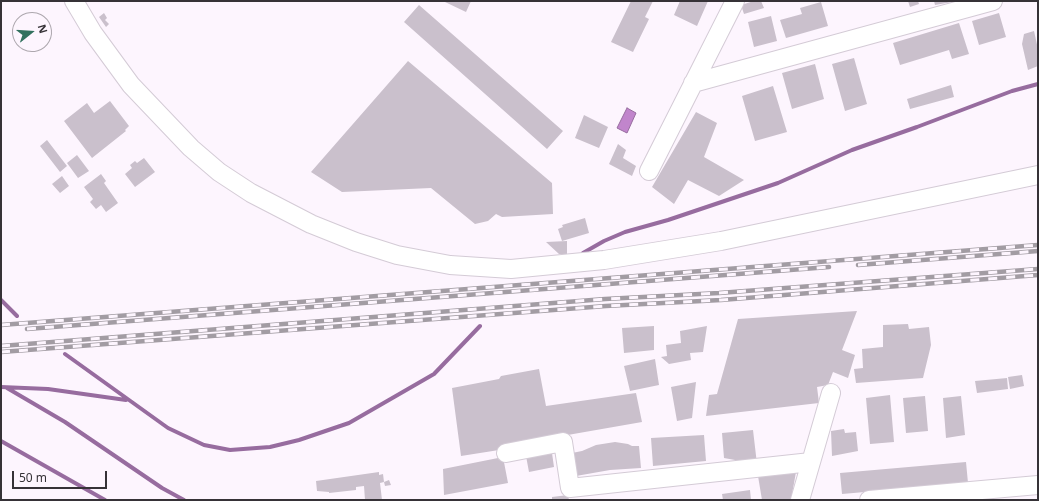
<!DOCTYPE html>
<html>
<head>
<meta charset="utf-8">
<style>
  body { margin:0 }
  #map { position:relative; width:1039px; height:501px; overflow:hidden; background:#fdf5fe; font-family:"Noto Sans",sans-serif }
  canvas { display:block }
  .frame { position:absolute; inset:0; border:2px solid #363237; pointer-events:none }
  .north { position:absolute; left:12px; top:12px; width:40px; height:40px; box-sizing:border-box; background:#fdf5fe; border:1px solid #ada7ae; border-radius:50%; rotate:73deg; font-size:11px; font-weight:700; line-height:16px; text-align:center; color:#363237 }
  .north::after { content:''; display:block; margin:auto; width:14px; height:18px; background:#32715e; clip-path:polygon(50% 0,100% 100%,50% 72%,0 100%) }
  .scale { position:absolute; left:12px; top:471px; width:95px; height:18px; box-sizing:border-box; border:2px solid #363237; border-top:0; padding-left:5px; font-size:12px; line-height:14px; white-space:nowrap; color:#363237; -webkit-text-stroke:3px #fdf5fe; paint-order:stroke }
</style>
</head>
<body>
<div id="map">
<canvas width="1039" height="501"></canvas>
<div class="frame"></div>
<div class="north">N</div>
<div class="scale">50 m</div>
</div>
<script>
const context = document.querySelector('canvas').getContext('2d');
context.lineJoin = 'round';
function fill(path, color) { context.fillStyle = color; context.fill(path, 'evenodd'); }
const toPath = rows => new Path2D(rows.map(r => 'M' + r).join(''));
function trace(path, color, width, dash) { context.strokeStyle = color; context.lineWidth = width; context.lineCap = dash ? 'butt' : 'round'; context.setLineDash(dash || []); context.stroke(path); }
const water = toPath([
  [627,108,636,113,627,133,617,128,627,108]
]);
fill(water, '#c185cc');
trace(water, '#976c9f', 1);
trace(toPath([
  [583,253,604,241,625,232,668,220,778,183,852,150,917,127,1012,91,1038,84],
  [1,300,17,316],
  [65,354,168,428,204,445,230,450,270,447,299,440,349,423,434,374,480,326],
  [1,387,48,389,126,400],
  [7,388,65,422,162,488,184,500],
  [1,441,105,500]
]), '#976c9f', 4);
fill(toPath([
  [445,1,471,1,466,12,445,2],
  [631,1,653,1,645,17,649,19,633,52,611,42],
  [680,1,708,1,697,26,674,15],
  [754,1,761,1,764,8,744,14,741,5],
  [908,1,918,1,919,4,910,7],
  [934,1,952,1,952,2,935,5],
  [821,2,828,26,786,38,780,20,802,14,800,8],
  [419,5,563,131,547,149,404,22],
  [104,13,107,18,105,20,109,24,106,27,99,17],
  [999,13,1006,37,979,45,972,21],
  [771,16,777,41,754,47,748,22],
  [959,23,969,54,952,59,949,50,900,65,893,43],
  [1034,31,1038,49,1038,66,1028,70,1022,44,1024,34],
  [854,58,867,104,845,111,832,64],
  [408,61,552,183,553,214,502,217,496,214,488,221,475,224,431,188,342,192,311,172],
  [815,64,824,99,792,109,782,73],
  [951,85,954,97,910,109,907,99],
  [773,86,787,132,755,141,742,96],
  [110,101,129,126,125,130,126,131,92,158,64,121,87,103,94,113],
  [696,112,717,123,704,157,744,180,719,196,688,180,674,204,652,187],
  [584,115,608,127,599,148,575,138],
  [47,140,67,166,60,172,40,146],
  [618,144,626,150,623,158,636,166,632,176,609,164],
  [77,155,89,171,78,178,67,163],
  [144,158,155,172,135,187,125,174,132,168,130,165,135,161,137,163],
  [101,174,106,181,104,183,118,203,106,212,101,205,96,209,90,202,93,199,84,187],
  [62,176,69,186,60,193,52,184],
  [585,218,589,233,562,241,558,229,563,227,562,225],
  [567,241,567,254,559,254,546,242],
  [857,311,842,350,855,355,848,378,833,372,828,385,817,387,819,403,706,416,709,395,717,394,738,319],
  [908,324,909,329,929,327,931,345,923,378,856,383,854,369,863,368,862,349,883,347,883,325],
  [654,326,654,350,624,353,622,328],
  [707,326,703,352,690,353,691,360,669,364,661,357,667,356,666,345,681,343,680,331],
  [655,359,659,385,630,391,624,366],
  [539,369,546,406,636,393,642,422,499,447,499,450,461,456,452,388,499,379,501,376],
  [1022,375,1024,386,1010,389,1008,377],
  [1007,378,1008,389,977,393,975,381],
  [696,382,692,418,677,421,671,387],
  [890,395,894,442,870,444,866,398],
  [925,396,928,431,906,433,903,398],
  [961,396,965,435,946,438,943,398],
  [844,429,845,433,856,432,858,451,832,456,831,431],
  [753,430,757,464,736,466,735,460,724,458,722,433],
  [704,435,706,461,653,466,651,438],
  [615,442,628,444,632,446,639,446,641,468,610,470,576,476,572,453,582,451,596,445],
  [552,453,554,467,529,472,526,456],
  [503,457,508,483,444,495,443,469],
  [966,462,968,483,842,494,840,473],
  [379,472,379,475,383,474,384,482,389,480,391,485,385,486,384,482,380,483,382,500,365,500,364,486,356,487,356,490,329,493,329,492,317,491,316,481],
  [796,472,791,500,762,500,758,476],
  [750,490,751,500,723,500,722,494],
  [568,495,569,500,552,500,552,497]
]), '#cac0cc');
const minor = toPath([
  [74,1,93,33,131,85,191,148,219,172,251,193,311,224,356,242,397,255,450,265,511,269,604,260,721,241,1038,175],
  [693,83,993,1],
  [649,171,735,1],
  [506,453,563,442,570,488,811,462],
  [800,500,831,393],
  [869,500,1038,485]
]);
trace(minor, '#d4cbd6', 20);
trace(minor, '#fff', 18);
const rail = toPath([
  [858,265,1038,251],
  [1,325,1038,245],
  [27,329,829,267],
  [1,346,605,299,719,293,1038,269],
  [1,352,606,306,721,300,1038,275]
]);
trace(rail, '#a29ca3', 4.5);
trace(rail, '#fdf5fe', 3, [9]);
</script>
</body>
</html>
